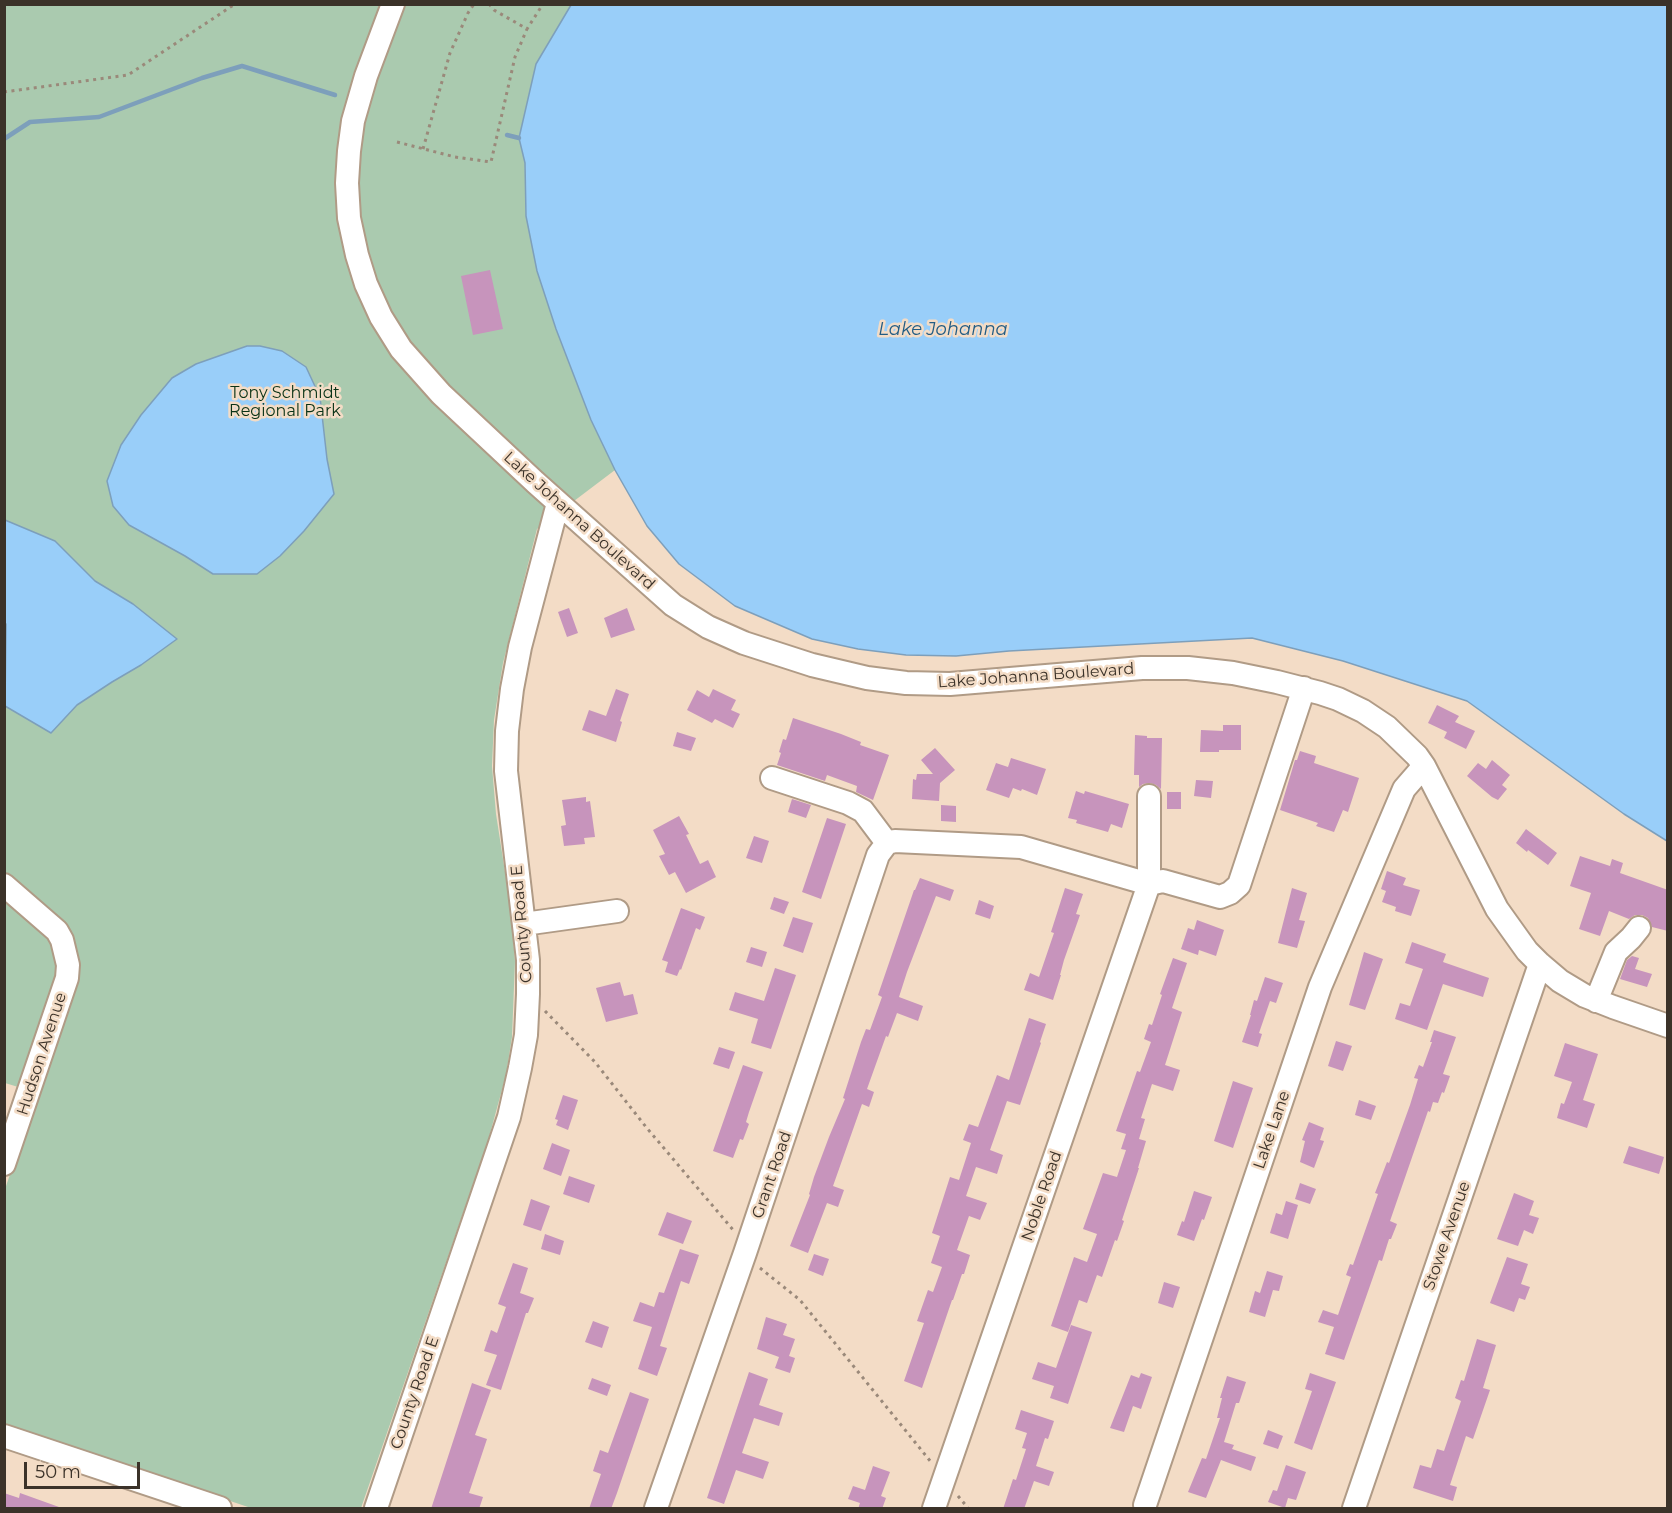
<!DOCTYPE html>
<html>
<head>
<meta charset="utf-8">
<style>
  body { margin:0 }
  #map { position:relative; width:1672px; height:1513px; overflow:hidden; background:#f3dcc6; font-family:Montserrat,sans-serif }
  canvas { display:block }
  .frame { position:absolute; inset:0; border:6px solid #3b3229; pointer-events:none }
  .scale { position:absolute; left:24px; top:1462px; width:116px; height:27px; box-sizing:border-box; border:3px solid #3b3229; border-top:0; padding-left:8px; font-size:18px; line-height:21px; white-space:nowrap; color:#3b3229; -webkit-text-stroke:4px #f3dcc6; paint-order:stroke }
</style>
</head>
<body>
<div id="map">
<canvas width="1672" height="1513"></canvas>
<div class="frame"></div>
<div class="scale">50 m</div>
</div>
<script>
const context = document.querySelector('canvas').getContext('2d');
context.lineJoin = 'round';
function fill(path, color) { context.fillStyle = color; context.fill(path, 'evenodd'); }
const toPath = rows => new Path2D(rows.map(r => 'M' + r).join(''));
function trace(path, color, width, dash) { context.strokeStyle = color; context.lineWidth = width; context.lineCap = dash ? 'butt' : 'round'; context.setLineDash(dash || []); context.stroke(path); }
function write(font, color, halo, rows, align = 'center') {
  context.font = font + ' Montserrat,sans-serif'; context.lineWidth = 5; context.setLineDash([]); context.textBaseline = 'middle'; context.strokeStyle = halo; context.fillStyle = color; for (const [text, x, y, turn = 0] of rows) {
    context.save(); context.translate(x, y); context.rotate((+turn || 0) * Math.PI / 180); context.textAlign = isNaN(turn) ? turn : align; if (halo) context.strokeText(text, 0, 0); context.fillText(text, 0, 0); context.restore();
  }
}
fill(toPath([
  [5,5,571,5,536,64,519,138,525,163,526,216,556,329,591,420,615,470,537,529,503,663,494,720,492,766,496,814,510,904,515,961,512,1037,506,1075,488,1141,361,1508,251,1508,5,1425,5,1189,38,1093,5,1083]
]), '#aacaaf');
const water = toPath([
  [571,5,1667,5,1667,841,1624,814,1467,701,1343,661,1252,638,1009,651,956,656,906,655,858,649,812,639,735,606,679,564,647,526,615,470,591,420,556,329,537,271,526,216,525,163,519,138,536,64,571,5],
  [247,346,260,346,282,351,306,367,320,397,327,459,334,494,304,531,280,556,257,574,213,574,185,556,129,525,113,506,107,481,121,445,141,415,172,378,196,364,247,346],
  [5,520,55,541,95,581,133,604,177,639,141,665,112,682,77,705,51,733,5,706,6,624,4,622,5,520]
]);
fill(water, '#99cef9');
trace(water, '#7d9fbb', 1.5);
trace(toPath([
  [507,135,519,138],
  [4,139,30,122,99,117,202,78,242,66,335,95]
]), '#7d9fbb', 4.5);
fill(toPath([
  [490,270,503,329,473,335,461,276],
  [569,608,578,633,567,637,558,612],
  [627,608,635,630,611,638,604,618],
  [616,689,629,694,620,721,622,722,616,742,582,730,589,710,606,716],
  [713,689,736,700,731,710,740,714,733,728,715,719,712,723,687,710,697,690,709,697],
  [1437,705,1459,716,1455,722,1475,731,1466,749,1444,738,1447,732,1428,723],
  [793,718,841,734,861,742,860,745,889,755,873,800,856,792,857,786,827,775,825,781,777,765,781,753,779,752,783,739,786,740],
  [1223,725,1241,725,1241,750,1219,750,1219,752,1200,752,1201,730,1223,731],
  [677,732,696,738,691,751,673,746],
  [1135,735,1147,736,1147,738,1162,738,1161,789,1156,785,1150,783,1143,784,1139,787,1139,775,1134,775],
  [935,748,955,770,940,783,939,801,912,799,913,779,916,780,917,774,933,774,921,760],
  [1300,751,1316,756,1314,763,1359,778,1348,812,1343,810,1334,832,1316,826,1318,823,1280,810,1295,760,1297,760],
  [1011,758,1046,769,1037,795,1022,789,1021,791,1013,788,1009,798,986,790,996,763,1008,767],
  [1492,760,1510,775,1502,785,1507,789,1498,800,1492,797,1467,776,1478,763,1486,769],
  [1196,780,1213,781,1211,798,1194,796],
  [1076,791,1084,794,1085,791,1129,804,1122,828,1111,824,1108,832,1076,823,1077,820,1068,818],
  [1167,792,1181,792,1181,809,1167,809],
  [586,797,586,802,590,801,595,837,584,838,585,844,564,846,561,826,566,825,562,800],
  [792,799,811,805,806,818,788,812],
  [941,805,956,806,956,822,941,821],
  [679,816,689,834,686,835,700,864,708,860,716,877,686,893,675,872,669,875,659,856,665,854,653,830],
  [827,818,846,824,821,899,802,892],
  [1526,829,1557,853,1548,865,1528,850,1527,852,1516,843],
  [754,836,769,841,762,863,746,858],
  [1580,856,1610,866,1612,859,1623,863,1620,873,1668,890,1668,931,1652,927,1648,918,1642,915,1635,915,1629,919,1609,911,1600,936,1579,929,1591,893,1570,886],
  [1387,871,1406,878,1403,885,1420,890,1411,916,1395,911,1396,907,1382,902,1386,891,1381,889],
  [920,878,954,890,950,901,936,896,907,972,899,997,923,1006,918,1021,897,1013,888,1037,886,1036,867,1089,874,1092,869,1107,862,1104,833,1186,844,1190,838,1207,827,1203,808,1253,790,1246,810,1195,809,1194,814,1177,829,1137,845,1099,843,1098,861,1042,866,1029,870,1030,882,997,878,995,914,890,915,890],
  [1065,888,1083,894,1076,914,1080,915,1064,960,1060,975,1061,975,1053,1000,1024,990,1030,973,1039,977,1054,933,1051,932],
  [1292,888,1307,893,1299,920,1305,921,1297,948,1278,943],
  [774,897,789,902,784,914,770,909],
  [979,900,994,906,990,919,975,914],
  [681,908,705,917,700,930,696,928,681,970,680,969,677,976,665,972,668,962,662,960],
  [793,917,813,923,803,953,783,946],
  [1197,920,1224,930,1216,956,1199,950,1198,955,1181,949,1188,928,1194,930],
  [1412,942,1446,954,1443,962,1489,978,1483,997,1443,984,1427,1030,1395,1019,1400,1003,1410,1006,1423,969,1405,963],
  [751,947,767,952,762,967,746,962],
  [1364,952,1383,959,1365,1010,1349,1005],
  [1632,956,1639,958,1635,969,1652,974,1647,987,1620,979,1627,960],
  [1173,958,1187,963,1172,1008,1182,1012,1165,1065,1180,1070,1173,1091,1152,1084,1141,1118,1145,1119,1139,1139,1146,1141,1138,1168,1139,1168,1122,1220,1124,1221,1117,1241,1115,1240,1102,1277,1097,1275,1087,1303,1079,1300,1068,1332,1051,1326,1074,1257,1087,1262,1097,1234,1083,1229,1103,1173,1117,1177,1126,1150,1121,1149,1126,1134,1116,1131,1137,1071,1140,1072,1151,1042,1144,1039,1149,1024,1152,1025,1162,995,1160,994],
  [775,968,796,975,771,1049,751,1043,758,1019,729,1010,735,992,764,1001],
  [1265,977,1283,983,1276,1003,1270,1001,1259,1033,1262,1034,1258,1047,1242,1042,1251,1015,1250,1015,1254,1000,1257,1001],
  [620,982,624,996,633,994,638,1014,606,1022,596,988],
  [1029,1018,1046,1024,1040,1042,1041,1043,1020,1105,1007,1101,996,1133,990,1150,1003,1155,997,1174,976,1167,966,1196,987,1203,980,1220,969,1216,957,1250,970,1255,964,1274,962,1274,953,1300,952,1300,922,1388,904,1381,924,1323,917,1321,928,1290,933,1292,942,1267,931,1263,940,1236,932,1233,950,1177,959,1180,971,1143,963,1140,969,1124,978,1127,997,1075,1009,1080],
  [1434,1030,1456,1037,1443,1074,1450,1076,1444,1093,1442,1092,1438,1103,1433,1102,1430,1112,1428,1111,1390,1221,1397,1224,1391,1239,1389,1239,1382,1261,1379,1260,1344,1360,1325,1354,1334,1327,1318,1322,1323,1310,1338,1315,1351,1277,1346,1275,1350,1264,1353,1265,1378,1194,1375,1193,1387,1162,1389,1163,1410,1105,1418,1079,1414,1078,1419,1065,1423,1067,1432,1042,1430,1042],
  [1336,1041,1352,1046,1343,1071,1328,1066],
  [1565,1043,1598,1054,1583,1100,1595,1104,1587,1128,1557,1118,1561,1103,1564,1104,1572,1082,1554,1076],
  [719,1047,735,1052,729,1069,713,1064],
  [743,1065,763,1072,749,1112,746,1122,749,1124,743,1140,740,1139,733,1158,713,1151],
  [1233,1081,1253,1088,1233,1148,1214,1141],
  [563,1095,578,1100,568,1130,556,1125,558,1120,555,1119],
  [1359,1100,1376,1106,1371,1120,1355,1115],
  [1309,1122,1324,1128,1320,1140,1324,1141,1314,1168,1300,1162,1305,1141,1302,1140],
  [552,1143,570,1150,561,1176,543,1169],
  [1629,1146,1664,1157,1659,1174,1623,1163],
  [569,1176,595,1185,589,1203,563,1194],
  [1300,1183,1316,1189,1310,1204,1295,1199],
  [1194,1191,1212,1197,1204,1220,1202,1219,1194,1241,1177,1235,1182,1221,1184,1222],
  [1514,1193,1534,1201,1529,1215,1539,1218,1533,1234,1524,1230,1518,1246,1497,1239],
  [531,1199,550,1206,541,1231,523,1225],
  [1286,1201,1298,1205,1288,1239,1270,1233,1276,1213,1282,1215],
  [667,1212,692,1221,683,1244,658,1235],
  [545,1234,564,1241,560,1255,541,1249],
  [680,1249,699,1255,689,1284,681,1281,660,1346,667,1348,657,1376,638,1369,652,1327,633,1321,640,1302,654,1307,659,1292,664,1293],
  [814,1254,829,1259,823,1276,808,1270],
  [1507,1257,1528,1264,1521,1284,1530,1287,1525,1300,1519,1298,1514,1312,1490,1303],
  [513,1263,528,1268,520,1293,534,1298,528,1313,526,1313,501,1390,486,1385,497,1355,484,1351,491,1330,497,1333,506,1307,498,1304],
  [1267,1271,1283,1276,1279,1291,1273,1290,1265,1317,1249,1312,1255,1291,1260,1293],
  [1164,1282,1180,1287,1173,1308,1158,1303],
  [766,1317,787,1324,783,1335,795,1339,789,1356,795,1358,790,1373,775,1368,779,1357,757,1349],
  [593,1321,609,1327,602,1348,585,1342],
  [1071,1325,1092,1332,1068,1404,1050,1398,1054,1386,1032,1379,1038,1362,1056,1368],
  [1477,1339,1496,1345,1483,1388,1490,1390,1473,1439,1466,1436,1450,1485,1457,1487,1453,1501,1413,1488,1420,1465,1431,1468,1437,1449,1444,1451,1461,1401,1455,1398,1461,1380,1464,1381],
  [749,1372,768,1379,759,1405,783,1413,779,1426,754,1418,742,1453,769,1462,763,1479,736,1470,724,1504,707,1498],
  [1141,1373,1152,1377,1141,1409,1133,1406,1124,1432,1110,1428,1131,1375,1139,1378],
  [1310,1373,1336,1382,1312,1450,1294,1443,1312,1391,1305,1389],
  [1227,1376,1246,1382,1239,1403,1236,1403,1224,1442,1234,1445,1232,1449,1256,1457,1251,1471,1221,1460,1206,1498,1188,1492,1202,1458,1206,1459,1220,1418,1217,1418,1222,1398,1220,1398],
  [592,1378,611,1385,607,1396,588,1389],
  [472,1383,491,1390,475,1435,487,1439,469,1493,483,1497,479,1509,431,1509],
  [630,1392,649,1399,617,1493,611,1509,589,1509,601,1474,593,1471,600,1450,608,1453],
  [1021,1410,1054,1421,1048,1439,1045,1438,1036,1466,1054,1472,1049,1486,1034,1481,1024,1509,1003,1509,1013,1479,1016,1480,1026,1449,1022,1448,1027,1433,1015,1429],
  [1268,1430,1283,1436,1278,1449,1263,1444],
  [1286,1465,1306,1472,1296,1500,1288,1498,1285,1508,1268,1502,1273,1490,1277,1491],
  [873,1466,890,1472,881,1496,886,1498,882,1509,858,1509,860,1503,848,1499,853,1486,865,1490],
  [4,1493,19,1498,20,1493,59,1507,59,1509,4,1509]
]), '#c794bc');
const minor = toPath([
  [393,4,366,76,353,121,349,151,347,183,349,218,357,255,366,284,381,317,401,349,441,394,535,482,673,605,708,627,744,643,812,665,867,678,906,683,950,684,1142,668,1188,668,1233,673,1277,682,1320,693,1338,699,1363,711,1387,727,1417,756,1424,766,1497,909,1527,951,1540,964,1560,981,1585,996,1613,1007,1668,1026],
  [772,778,848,803,863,811,887,843],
  [887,843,895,841,1021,847,1149,884,1163,881,1220,897,1230,893,1239,885,1304,688],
  [4,885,57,931,62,940,68,965,67,978,4,1164],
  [524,924,617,911],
  [1596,1001,1616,952,1631,938,1639,928],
  [4,1436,220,1508],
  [1145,1505,1320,987,1404,789,1424,766],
  [376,1508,509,1117,520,1068,526,1035,528,994,528,960,506,771,507,731,512,689,520,647,558,503],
  [656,1508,745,1253,878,855,887,843],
  [934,1508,1149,884,1149,796],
  [1354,1508,1540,964]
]);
trace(minor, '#b09b86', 26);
trace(toPath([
  [489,4,494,10,527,29,543,4],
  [4,92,128,75,235,4],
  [397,142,455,157,491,162,515,57,527,29],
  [423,149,450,53,468,13,474,4],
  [545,1011,595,1062,646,1127,734,1231],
  [760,1268,800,1300,931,1462],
  [958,1496,968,1508]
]), '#9a897a', 3, [3, 4.5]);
trace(minor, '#fff', 22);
write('16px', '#093216', '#f3dcc6', [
  ["Tony Schmidt",285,393],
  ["Regional Park",285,411]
]);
write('16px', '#3b3229', '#f3dcc6', [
  ["Lake Johanna Boulevard",579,521,42],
  ["Lake Johanna Boulevard",1036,676,-4],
  ["County Road E",522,924,-95],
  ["Hudson Avenue",42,1054,-72],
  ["Lake Lane",1272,1130,-71],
  ["Grant Road",772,1175,-71],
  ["Noble Road",1042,1196,-71],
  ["Stowe Avenue",1447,1236,-71],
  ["County Road E",415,1393,-71]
]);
write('italic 18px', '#225c84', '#f3dcc6', [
  ["Lake Johanna",943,330]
]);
</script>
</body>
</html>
